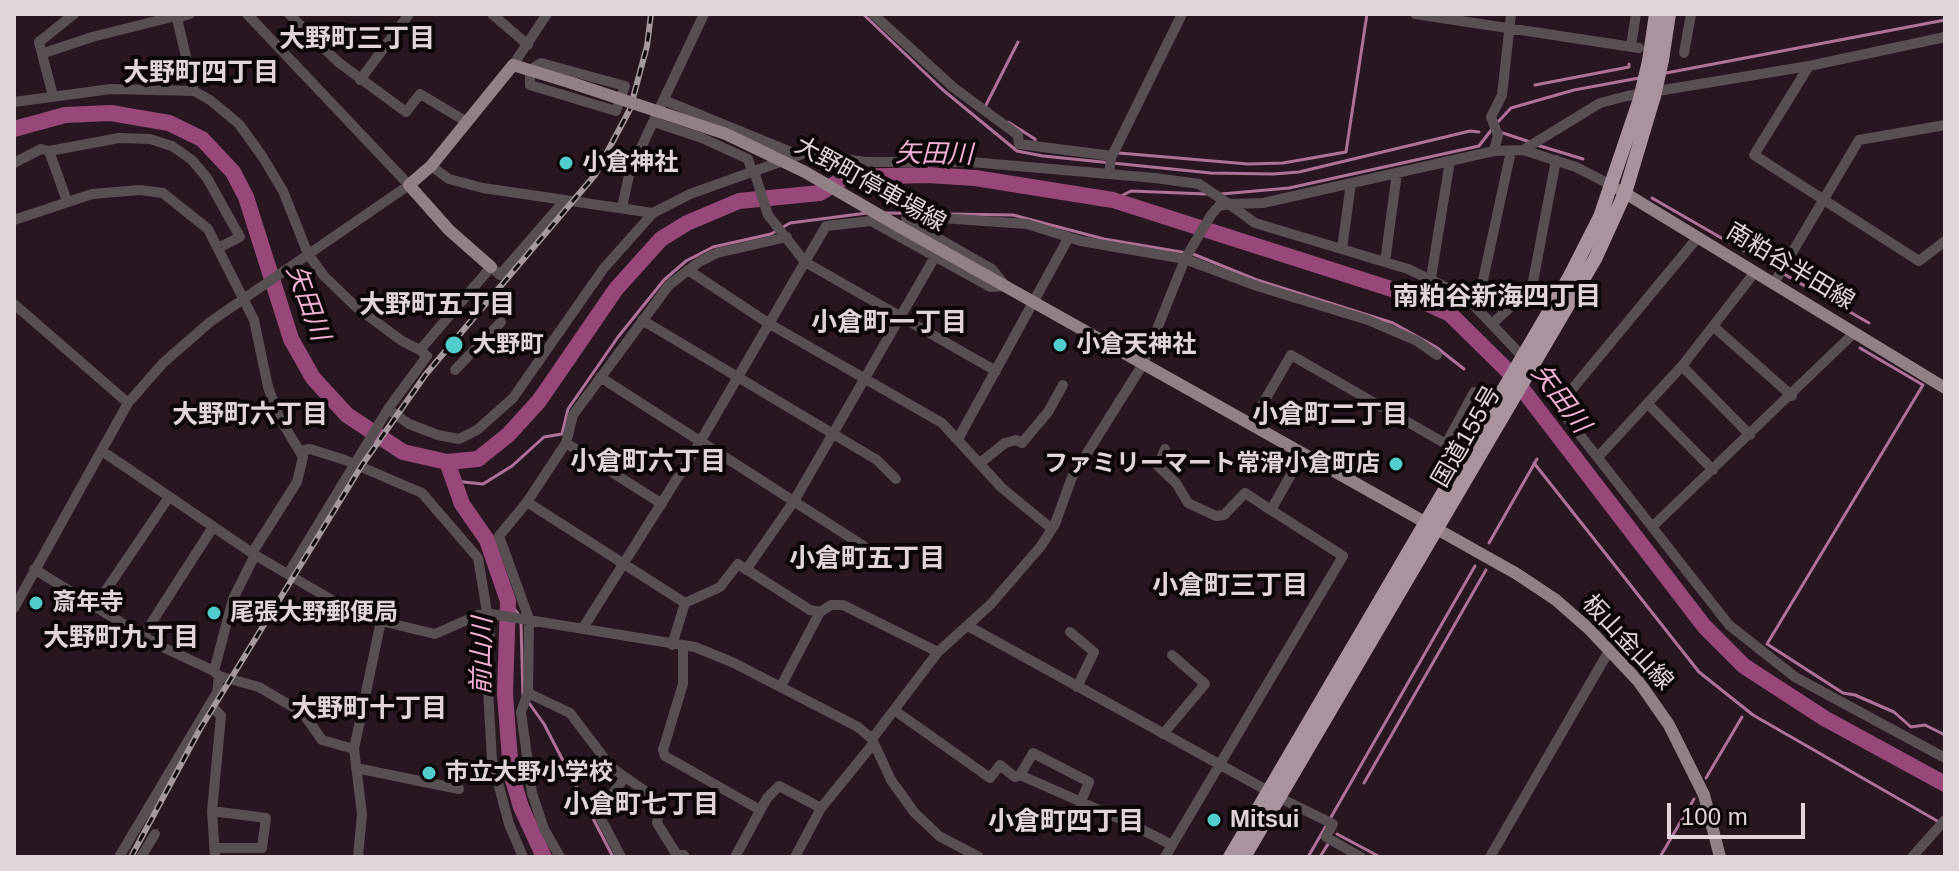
<!DOCTYPE html>
<html>
<head>
<meta charset="utf-8">
<style>
  body { margin:0 }
  #map { position:relative; width:1959px; height:871px; overflow:hidden; background:#281721; font-family:Arial,sans-serif }
  canvas { display:block }
  .frame { position:absolute; inset:0; border:16px solid #e1d5db; pointer-events:none }
  .scale { position:absolute; left:1667px; top:803px; width:138px; height:36px; box-sizing:border-box; border:4px solid #e1d5db; border-top:0; padding-left:10px; font-size:24px; line-height:28px; white-space:nowrap; color:#e1d5db; -webkit-text-stroke:6px #0c0609; paint-order:stroke }
</style>
</head>
<body>
<div id="map">
<canvas width="1959" height="871"></canvas>
<div class="frame"></div>
<div class="scale">100 m</div>
</div>
<script>
const context = document.querySelector('canvas').getContext('2d');
context.lineJoin = 'round';
const toPath = rows => new Path2D(rows.map(r => 'M' + r).join(''));
function trace(path, color, width, dash) { context.strokeStyle = color; context.lineWidth = width; context.lineCap = dash ? 'butt' : 'round'; context.setLineDash(dash || []); context.stroke(path); }
function write(font, color, halo, rows, align = 'center') {
  context.font = font + ' Arial,"Noto Sans JP",sans-serif'; context.lineWidth = 8; context.setLineDash([]); context.textBaseline = 'middle'; context.strokeStyle = halo; context.fillStyle = color; for (const [text, x, y, turn = 0] of rows) {
    context.save(); context.translate(x, y); context.rotate((+turn || 0) * Math.PI / 180); context.textAlign = isNaN(turn) ? turn : align; if (halo) context.strokeText(text, 0, 0); context.fillText(text, 0, 0); context.restore();
  }
}
trace(toPath([
  [863,14,943,90,1017,151,1043,156,1211,173,1273,174,1299,172,1470,131,1479,132],
  [1666,73,1945,20],
  [1535,85,1629,67,1629,64],
  [985,107,1018,42],
  [1008,122,1035,139,1035,143],
  [1497,123,1511,108,1574,90,1639,78],
  [1503,133,1530,142],
  [1537,145,1583,159],
  [1119,153,1248,164,1283,163,1346,152,1367,14],
  [1221,194,1289,188,1479,146,1492,129],
  [1652,198,1869,323],
  [1113,200,1131,191,1206,194],
  [886,213,1013,215,1104,239,1193,254,1257,280,1393,323,1436,347,1464,369],
  [1860,348,1923,385,1767,644,1843,693,1855,695,1894,712,1911,727,1925,725,1945,735],
  [1534,463,1699,672,1753,715,1939,822],
  [454,481,483,484,512,466,544,437,562,434,568,409,618,337,664,280,686,261,713,247,771,234,790,223,867,213],
  [1489,543,1537,459],
  [508,601,519,615],
  [521,622,523,698],
  [529,703,544,724,613,857],
  [1706,778,1742,717],
  [1364,783,1486,570],
  [1330,819,1475,566],
  [1337,834,1380,857],
  [1308,857,1326,826],
  [1320,857,1328,844],
  [1660,857,1694,799]
]), '#ad7296', 3);
trace(toPath([
  [14,129,65,115,111,113,169,123,202,139,233,172,246,197,291,339,313,378,347,415,403,452,447,462,478,459,508,435,539,401,616,289,661,239,687,223,739,201,820,193,846,177,928,175,975,178,1113,200,1407,294,1450,314,1510,373,1704,626,1744,666,1824,718,1945,784],
  [447,462,462,504,487,540,508,601,505,694,511,773,521,807,544,857]
]), '#974878', 16);
trace(toPath([
  [176,14,194,91],
  [289,14,338,62,406,112,420,94,467,122],
  [492,14,528,45],
  [873,14,954,88,1018,135,1019,144,1112,156],
  [1415,14,1639,48],
  [177,18,190,14],
  [1631,46,1636,14],
  [44,53,92,37,176,16],
  [1684,53,1691,14],
  [541,63,625,86,616,111,530,85,530,70,541,63],
  [513,65,547,14],
  [1809,66,1754,155,1919,261,1945,241],
  [360,80,409,14],
  [53,96,39,42,74,14],
  [666,101,798,155],
  [14,102,111,89,194,91,210,100,239,124,262,156,283,191,308,254,324,276,355,306,402,341,420,350,491,267,500,275,564,201],
  [654,122,702,138,748,159,752,172],
  [1523,150,1576,167,1611,185],
  [49,151,67,201],
  [1494,151,1498,135,1491,117,1502,95,1511,14],
  [14,163,41,149,49,151,119,138,150,139,172,146,192,160,207,178,240,237,218,248],
  [431,166,449,179,483,188,653,213,690,194,805,153,865,162,971,162,1155,178,1199,184,1229,204,1219,206,1211,215,1185,259,1143,364,1072,477,1055,524,1041,546,991,604,938,652,872,739],
  [754,171,768,215,805,262,996,371],
  [1109,174,1111,158,1182,14],
  [1229,204,1255,223,1408,269,1465,296,1539,374,1569,421,1729,625,1795,677,1945,758],
  [1229,204,1263,203,1494,151,1523,150,1600,103,1627,96,1809,66,1945,37],
  [622,207,630,171,704,14],
  [906,219,942,218,1027,224,1081,241,1185,259,1257,286,1368,320,1417,341,1437,355],
  [14,220,92,194,140,190,163,193,208,229,254,320,268,387,279,417,303,457,297,482,252,553],
  [908,221,992,269,1004,284],
  [1342,249,1351,183],
  [1385,262,1397,173],
  [295,265,304,310],
  [688,270,768,323,942,423,1002,488,1052,529],
  [1431,278,1450,161],
  [1774,283,1859,140,1945,125],
  [14,304,128,403],
  [1477,308,1511,151],
  [642,320,877,460,896,479],
  [1493,323,1532,287,1556,160],
  [1713,326,1792,396],
  [420,350,427,356,388,409,409,424,438,435,459,439,477,430,513,398,604,268,653,213],
  [1682,366,1750,435],
  [455,370,501,322],
  [600,377,887,561],
  [1648,404,1713,470],
  [1559,405,1698,237],
  [1251,424,1291,355,1446,444,1474,392],
  [958,439,1069,237],
  [566,443,662,504],
  [1165,449,1158,466,1176,483,1188,503,1216,516,1224,515,1245,493,1271,510],
  [102,451,255,555,330,599,381,621,435,634,478,615,491,614,695,647,734,663,858,727,872,739,891,780,914,812,939,836,979,857],
  [301,451,310,449,345,460,422,493,478,558,490,630,487,672,492,760,509,824,523,857],
  [1598,457,1682,366,1755,272],
  [980,463,1005,443,1016,440,1022,443,1048,412,1063,385],
  [527,502,685,603,720,587,738,564,810,610,820,612,831,605,843,605,938,652],
  [1652,527,1854,333],
  [34,569,156,644,214,671],
  [746,570,794,501,936,255],
  [288,574,388,409],
  [96,605,169,497],
  [14,608,128,403,163,363,210,322,409,185,247,14],
  [968,626,1268,791],
  [583,628,700,442,826,226,871,221,990,287,1005,286],
  [1070,632,1094,652,1077,687],
  [143,636,213,527],
  [672,645,685,603],
  [683,646,683,684,663,750,665,756,760,810],
  [219,676,259,687,303,713,322,740,354,749],
  [781,686,820,612],
  [528,693,521,712,532,793,544,829,560,857],
  [894,710,990,778,1000,765,1015,777,1020,775,1129,823,1172,845],
  [1163,734,1205,684,1172,655],
  [356,768,459,789],
  [1020,775,1033,753,1089,782,1080,804],
  [625,777,611,767,570,713,528,693,529,619,499,536,527,502,566,443,573,415,669,285,699,262,717,253,787,237],
  [1278,797,1333,824,1326,837,1361,857],
  [212,811,266,818,262,848,214,848],
  [119,857,210,704],
  [141,857,155,834],
  [215,857,212,811,221,716,210,704,217,693,219,676,214,671,233,599,255,555],
  [358,857,362,814,354,749,381,621],
  [621,857,598,813,625,777,661,802,657,823,677,855,684,855],
  [735,857,767,798,779,786,821,808],
  [795,857,821,808,873,744],
  [1165,857,1343,556,1271,510,1303,453],
  [1490,857,1610,649],
  [1912,857,1945,820]
]), '#584f53', 10);
trace(toPath([
  [1620,190,1945,388],
  [900,227,1517,574,1556,600,1589,629,1639,682,1669,725,1704,795,1720,857],
  [491,267,449,230,409,185,431,166,513,65,572,83]
]), '#928089', 12);
trace(toPath([
  [1662,60,1669,14],
  [1649,61,1656,14],
  [1230,857,1570,276,1600,217,1640,99],
  [1244,857,1595,259,1625,193,1654,96]
]), '#a9939f', 14);
const rail = toPath([
  [131,857,200,729,362,465,426,374,595,175,630,109,647,46,651,14]
]);
trace(rail, '#a5989f', 6);
trace(rail, '#0c0609', 3, [9]);
trace(toPath([
  [572,83,726,134,805,172,900,227]
]), '#928089', 12);
trace(toPath([
  [1654,96,1662,60],
  [1640,99,1649,61]
]), '#a9939f', 14);
for (const [x, y, r, color] of [
  [566,163,8,"#52cdcd"],
  [454,345,10,"#52cdcd"],
  [1060,345,8,"#52cdcd"],
  [1396,464,8,"#52cdcd"],
  [36,603,8,"#52cdcd"],
  [214,613,8,"#52cdcd"],
  [429,773,8,"#52cdcd"],
  [1214,820,8,"#52cdcd"]
]) { const dot = new Path2D(); dot.arc(x, y, r, 0, 2 * Math.PI); context.fillStyle = color; context.fill(dot); trace(dot, '#0c0609', 3); }
write('bold 24px', '#e1d5db', '#0c0609', [
  ["小倉神社",582,163],
  ["大野町",472,345],
  ["小倉天神社",1076,345],
  ["ファミリーマート常滑小倉町店",1380,464,"right"],
  ["斎年寺",52,603],
  ["尾張大野郵便局",230,613],
  ["市立大野小学校",445,773],
  ["Mitsui",1230,820]
], 'left');
write('24px', '#e1d5db', '#0c0609', [
  ["大野町停車場線",870,185,29],
  ["南粕谷半田線",1790,267,31],
  ["国道155号",1467,437,-60],
  ["板山金山線",1627,643,47]
]);
write('bold 26px', '#e1d5db', '#0c0609', [
  ["大野町三丁目",357,40],
  ["大野町四丁目",201,74],
  ["南粕谷新海四丁目",1497,298],
  ["大野町五丁目",437,306],
  ["小倉町一丁目",889,324],
  ["大野町六丁目",250,416],
  ["小倉町二丁目",1330,416],
  ["小倉町六丁目",648,463],
  ["小倉町五丁目",867,560],
  ["小倉町三丁目",1230,587],
  ["大野町九丁目",121,639],
  ["大野町十丁目",369,710],
  ["小倉町七丁目",641,806],
  ["小倉町四丁目",1066,823]
]);
write('italic 26px', '#f3b0d5', '#0c0609', [
  ["矢田川",934,155,1],
  ["矢田川",307,303,70],
  ["矢田川",1560,399,53],
  ["前山川",483,656,-89]
]);
</script>
</body>
</html>
